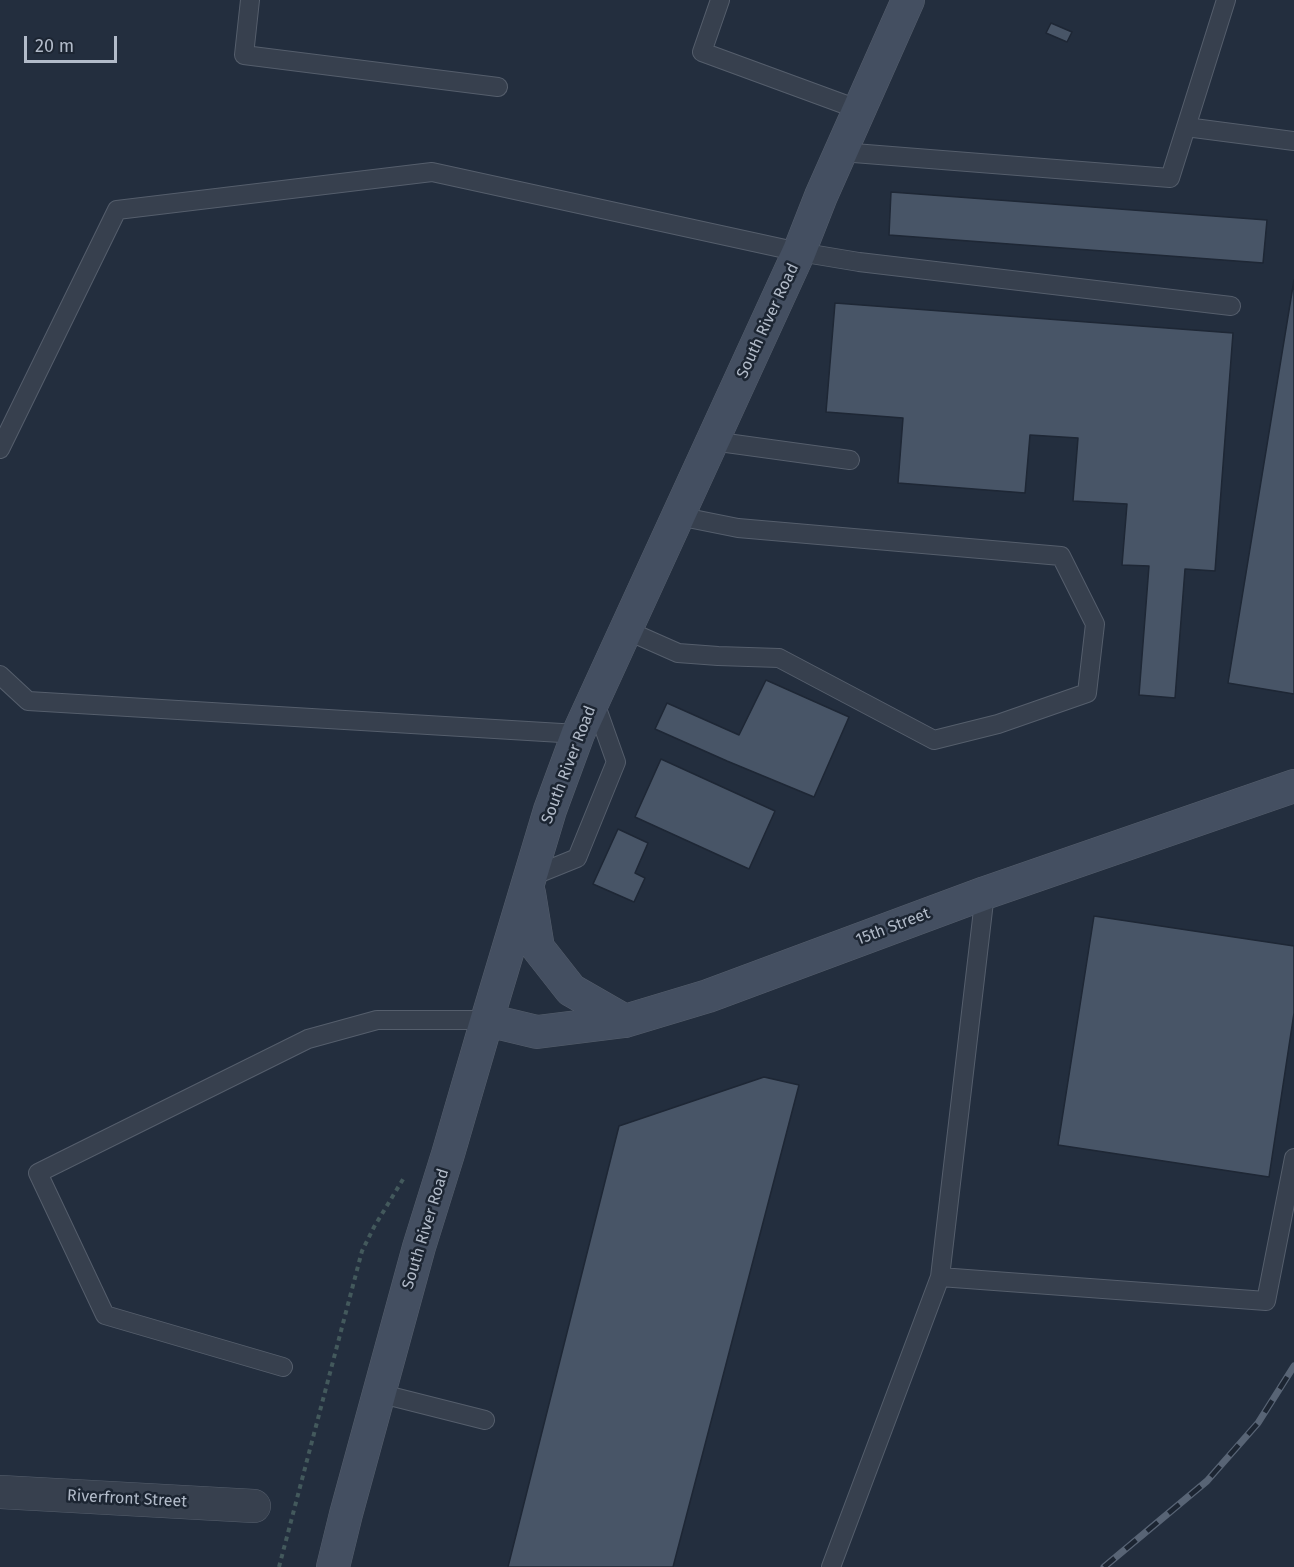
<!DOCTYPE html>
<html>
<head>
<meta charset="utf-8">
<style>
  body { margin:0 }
  #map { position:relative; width:1294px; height:1567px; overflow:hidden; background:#232e3e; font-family:"Fira Sans",sans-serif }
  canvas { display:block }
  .scale { position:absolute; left:24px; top:36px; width:93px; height:27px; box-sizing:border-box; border:3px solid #b2bbc9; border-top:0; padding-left:8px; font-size:18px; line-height:21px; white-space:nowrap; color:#b2bbc9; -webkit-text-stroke:4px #1c2532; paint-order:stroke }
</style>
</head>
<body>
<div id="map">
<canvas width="1294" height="1567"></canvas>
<div class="scale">20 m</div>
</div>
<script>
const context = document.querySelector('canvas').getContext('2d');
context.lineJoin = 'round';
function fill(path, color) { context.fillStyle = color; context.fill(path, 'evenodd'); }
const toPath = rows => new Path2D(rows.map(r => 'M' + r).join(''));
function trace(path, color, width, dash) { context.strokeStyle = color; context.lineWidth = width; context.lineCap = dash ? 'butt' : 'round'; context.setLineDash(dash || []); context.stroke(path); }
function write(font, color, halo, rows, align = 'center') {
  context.font = font + ' "Fira Sans",sans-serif'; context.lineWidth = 5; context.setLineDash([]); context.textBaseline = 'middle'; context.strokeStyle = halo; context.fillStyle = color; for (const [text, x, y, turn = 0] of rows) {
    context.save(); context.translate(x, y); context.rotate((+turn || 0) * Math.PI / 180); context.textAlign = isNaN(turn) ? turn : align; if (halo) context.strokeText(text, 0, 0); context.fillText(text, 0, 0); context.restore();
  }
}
const building = toPath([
  [1051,23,1072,32,1067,42,1046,33,1051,23],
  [891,192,1267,220,1263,263,889,235,891,192],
  [1294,280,1294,694,1228,683,1294,280],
  [835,303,1233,333,1215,571,1185,569,1175,698,1139,695,1149,566,1122,565,1127,504,1073,501,1078,438,1030,435,1025,493,898,483,903,418,826,412,835,303],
  [766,680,849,717,814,797,727,761,655,729,667,703,739,735,766,680],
  [661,759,775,811,749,869,635,817,661,759],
  [618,829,648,843,635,873,645,878,634,902,593,884,618,829],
  [1094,916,1294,946,1294,1013,1269,1177,1058,1145,1094,916],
  [764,1077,799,1085,673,1567,508,1567,619,1126,764,1077]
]);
fill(building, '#485567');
trace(building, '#1e2735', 1.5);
const lane = toPath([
  [250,0,244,55,498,87],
  [720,0,702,52,860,110],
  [1186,127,1294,141],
  [841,152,1170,178,1226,0],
  [712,441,850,460],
  [0,449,117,210,432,172,799,252,859,262,1231,306],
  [626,630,678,653,718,656,779,658,934,740,998,724,1087,693,1095,624,1061,556,738,528,678,516],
  [0,675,28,701,578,734],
  [530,877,577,858,616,762,594,700],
  [985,893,940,1277,1266,1301,1294,1158],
  [283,1367,105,1315,38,1173,308,1039,377,1020,487,1020],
  [378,1393,485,1420],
  [831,1567,940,1277]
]);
const street = toPath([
  [0,1492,254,1506]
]);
const secondary = toPath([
  [529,893,538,948,571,990,625,1021],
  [487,1020,537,1032,625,1021,708,996,985,893,1294,786],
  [333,1567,346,1514,419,1247,448,1154,487,1020,550,810,578,734,799,252,821,196,908,0]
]);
trace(lane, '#555e6c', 20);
trace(street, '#555e6c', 34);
trace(secondary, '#555e6c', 34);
trace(toPath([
  [279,1567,362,1251,374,1227,405,1176]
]), '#43595c', 4, [4.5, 4.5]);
trace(lane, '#37404e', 18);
trace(street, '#37404e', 33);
trace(secondary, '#444f61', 33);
const rail = toPath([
  [1104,1567,1207,1481,1258,1423,1294,1366]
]);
trace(rail, '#586475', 7);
trace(rail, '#1c2532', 4.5, [14]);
write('16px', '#b2bbc9', '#1c2532', [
  ["South River Road",768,321,-65],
  ["South River Road",569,765,-69],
  ["15th Street",893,927,-21],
  ["South River Road",426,1229,-73],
  ["Riverfront Street",127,1499,3]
]);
</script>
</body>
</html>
